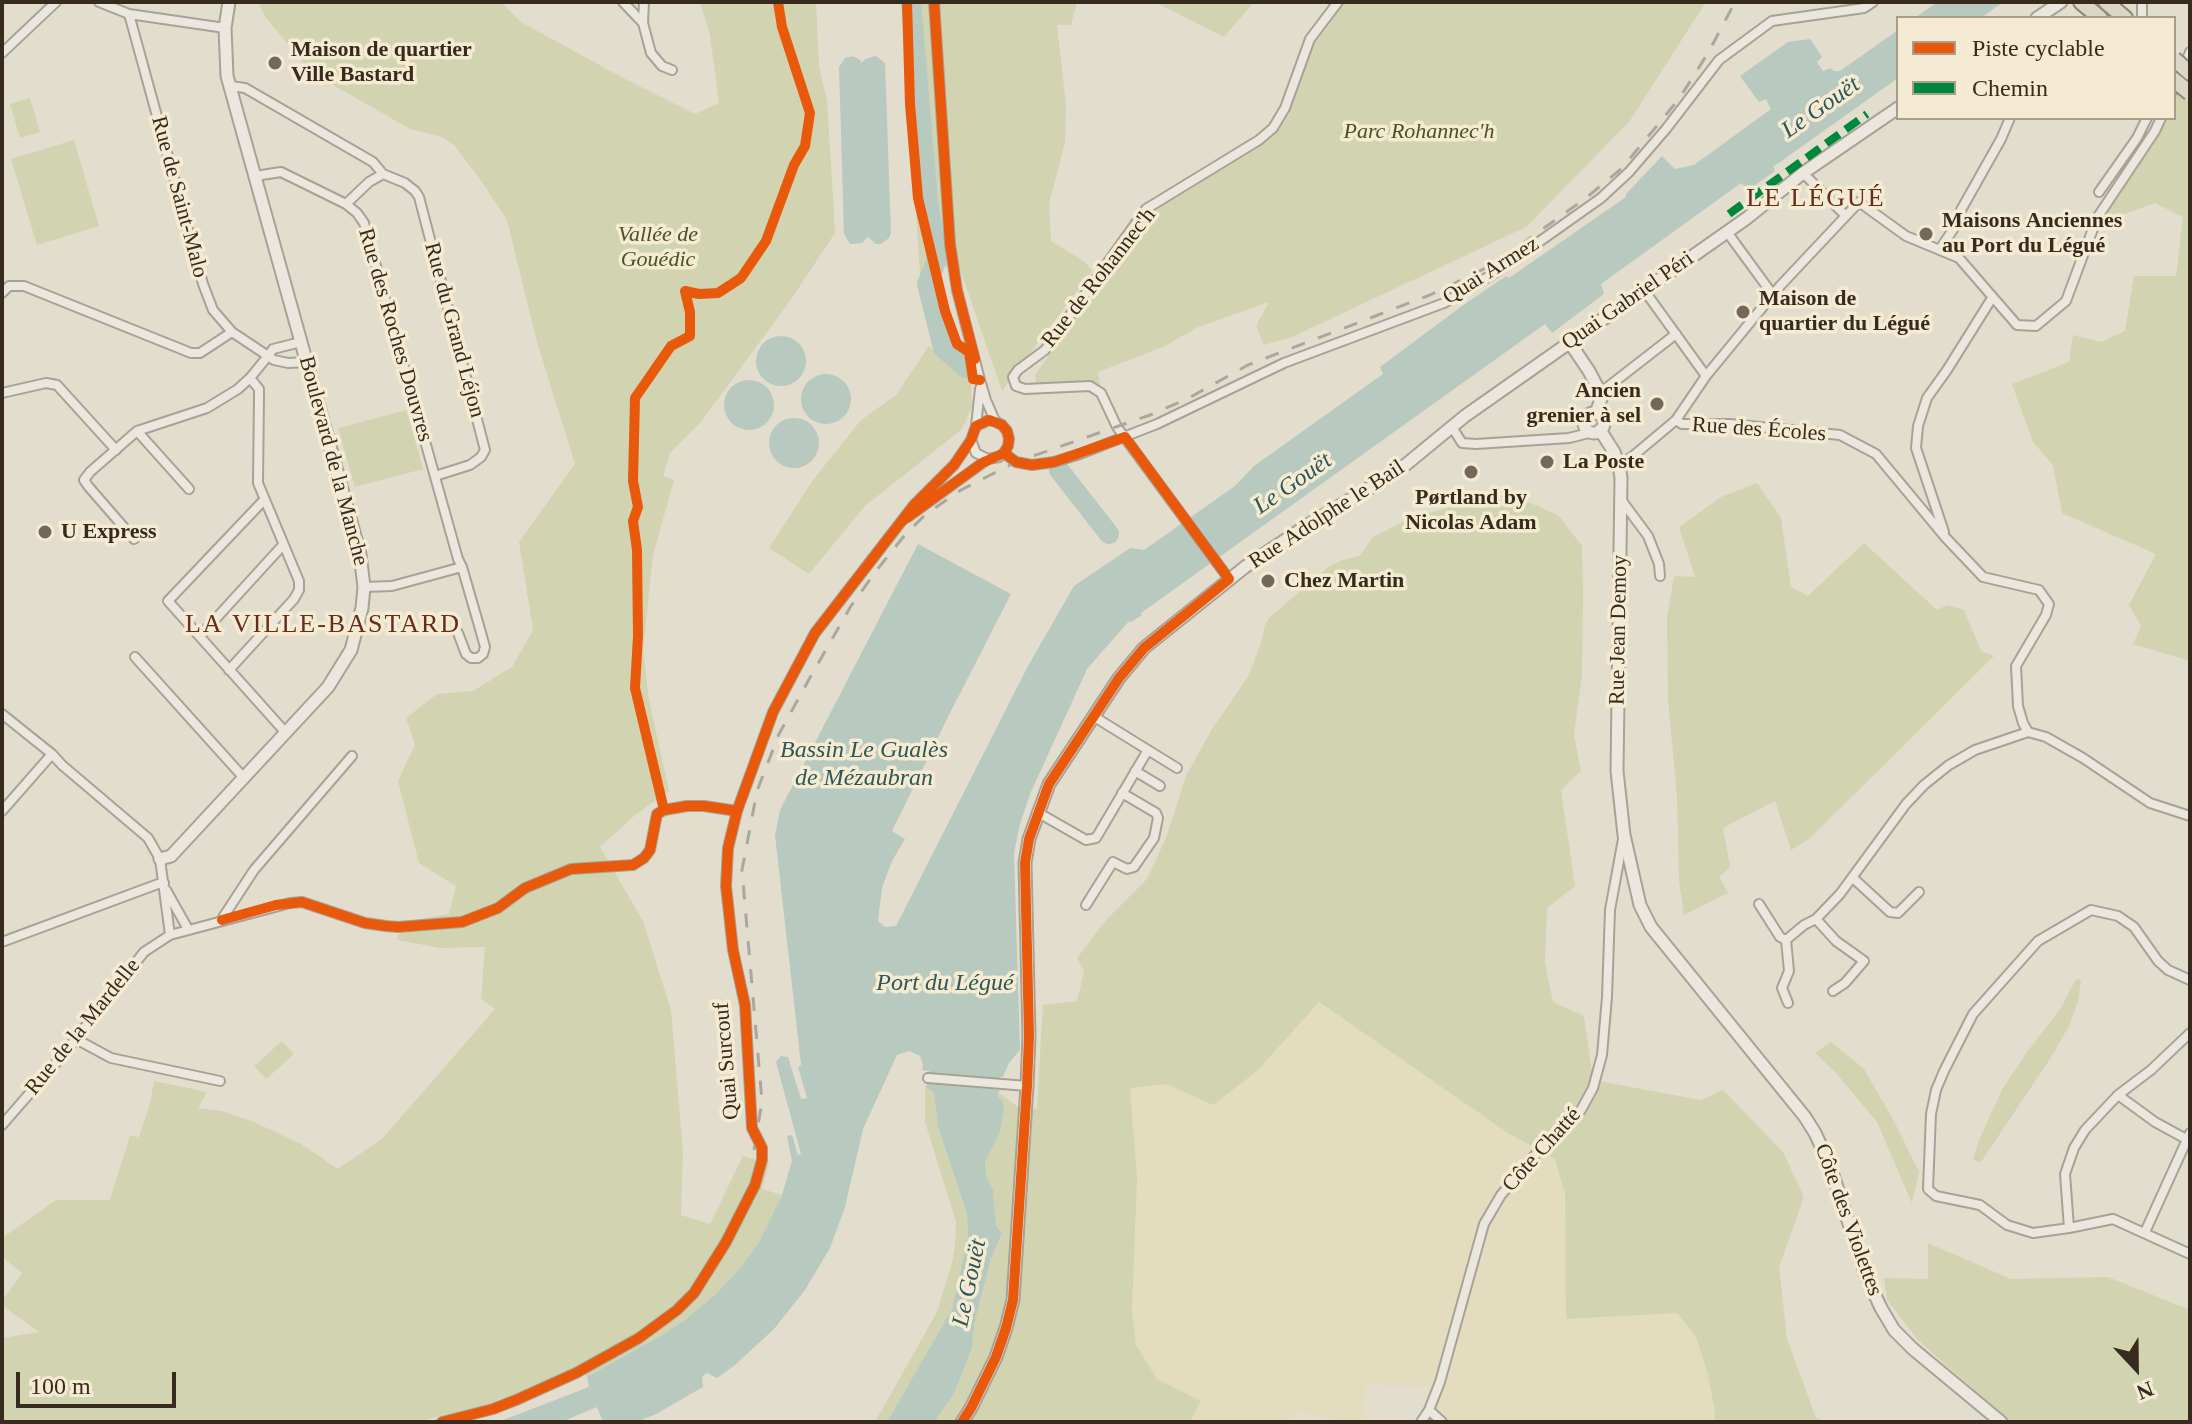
<!DOCTYPE html>
<html>
<head>
<meta charset="utf-8">
<style>
  body { margin:0 }
  #map { position:relative; width:2192px; height:1424px; overflow:hidden; background:#e3ddcd; font-family:Georgia,serif }
  canvas { display:block }
  .frame { position:absolute; inset:0; border:4px solid #372b1e; pointer-events:none }
  .legend { position:absolute; left:1896px; top:16px; width:280px; height:104px; box-sizing:border-box; background:#f5ebd3; border:2px solid #a99e8b; margin:0; padding:10px 14px; list-style:none; font-size:24px; color:#372b1e }
  .legend li { display:flex; align-items:center; gap:16px; height:40px }
  .legend b { width:40px; border:2px solid #a99e8b }
  .north { position:absolute; left:2096px; top:1328px; width:80px; height:80px; -webkit-text-stroke:6px #f5ebd3; paint-order:stroke; rotate:158deg; font-size:22px; font-weight:700; line-height:32px; text-align:center; color:#372b1e }
  .north::after { content:''; display:block; margin:auto; width:28px; height:36px; background:#372b1e; clip-path:polygon(50% 0,100% 100%,50% 72%,0 100%) }
  .scale { position:absolute; left:16px; top:1372px; width:160px; height:36px; box-sizing:border-box; border:4px solid #372b1e; border-top:0; padding-left:10px; font-size:24px; line-height:28px; white-space:nowrap; color:#372b1e; -webkit-text-stroke:6px #f5ebd3; paint-order:stroke }
</style>
</head>
<body>
<div id="map">
<canvas width="2192" height="1424"></canvas>
<div class="frame"></div>
<ul class="legend">
<li><b style="height:10px;background:#e8590c"></b>Piste cyclable</li>
<li><b style="height:10px;background:#00873e"></b>Chemin</li>
</ul>
<div class="north">N</div>
<div class="scale">100 m</div>
</div>
<script>
const context = document.querySelector('canvas').getContext('2d');
context.lineJoin = 'round';
function fill(path, color) { context.fillStyle = color; context.fill(path, 'evenodd'); }
const toPath = rows => new Path2D(rows.map(r => 'M' + r).join(''));
function trace(path, color, width, dash) { context.strokeStyle = color; context.lineWidth = width; context.lineCap = dash ? 'butt' : 'round'; context.setLineDash(dash || []); context.stroke(path); }
function write(font, color, halo, rows, align = 'center') {
  context.font = font + ' Georgia,serif'; context.lineWidth = 7; context.setLineDash([]); context.textBaseline = 'middle'; context.strokeStyle = halo; context.fillStyle = color; for (const [text, x, y, turn = 0] of rows) {
    context.save(); context.translate(x, y); context.rotate((+turn || 0) * Math.PI / 180); context.textAlign = isNaN(turn) ? turn : align; if (halo) context.strokeText(text, 0, 0); context.fillText(text, 0, 0); context.restore();
  }
}
fill(toPath([
  [1318,1002,1508,1133,1555,1159,1565,1194,1567,1319,1677,1313,1696,1337,1707,1371,1715,1411,1714,1422,1448,1422,1436,1409,1442,1389,1429,1387,1366,1385,1364,1422,1347,1422,1294,1411,1292,1422,1190,1422,1201,1401,1157,1379,1136,1345,1132,1309,1130,1088,1257,1071]
]), '#e3dcbe');
fill(toPath([
  [258,2,501,2,521,22,625,79,695,114,719,103,710,35,700,2,816,2,819,66,827,101,835,233,790,301,700,423,670,453,663,476,674,480,653,555,643,650,649,700,669,791,635,815,600,847,643,921,671,1010,683,1152,681,1215,710,1224,743,1156,769,1163,762,1189,782,1195,759,1242,742,1266,717,1293,685,1320,662,1335,587,1377,580,1368,487,1406,414,1422,2,1422,2,1338,39,1332,2,1305,2,1301,22,1273,2,1257,2,1238,56,1200,110,1200,130,1136,139,1137,150,1104,154,1081,207,1092,198,1108,222,1111,254,1122,301,1144,338,1169,383,1138,495,1009,481,999,485,947,441,948,397,940,402,922,449,914,456,886,419,863,398,781,415,745,406,718,437,694,473,691,512,667,533,630,519,542,575,464,537,342,507,220,482,182,454,145,442,137,410,129,312,73,266,18],
  [902,2,1077,2,1071,25,1057,25,1066,105,1065,142,1049,204,1051,241,1085,262,1092,271,1002,391,958,263,920,274],
  [1155,2,1254,2,1224,37],
  [1343,2,1706,2,1629,122,1526,227,1292,337,1264,345,1256,326,1269,302,1198,327,1165,346,1098,372,1100,384,1036,384,1035,375,1148,213,1269,137,1280,126,1289,114,1300,75,1316,37],
  [2190,65,2190,661,2133,644,2141,626,2129,605,2156,554,2062,513,2053,465,2033,442,2012,384,2069,362,2073,335,2102,342,2125,331,2134,276,2176,276,2183,217,2155,203,2108,220,2103,214,2134,173,2158,134,2164,118,2174,118,2174,97],
  [30,98,40,132,20,138,10,104],
  [74,140,99,226,37,245,11,159],
  [929,346,971,381,972,407,962,429,865,506,809,574,769,548,813,480,861,420,896,395],
  [407,410,423,469,355,487,338,428],
  [1757,483,1781,518,1791,587,1808,596,1864,543,1937,610,1947,605,1964,610,1981,651,1994,656,1809,839,1791,850,1775,801,1723,828,1730,867,1719,877,1728,893,1684,915,1679,881,1677,797,1668,699,1667,619,1674,576,1695,577,1679,527,1721,497],
  [1497,493,1505,499,1530,503,1558,515,1582,546,1583,594,1582,675,1574,734,1581,771,1561,790,1575,886,1547,908,1545,962,1553,1002,1584,1016,1593,1080,1701,1100,1723,1090,1783,1152,1804,1197,1779,1267,1787,1339,1816,1418,1829,1422,1714,1422,1715,1411,1707,1371,1696,1337,1677,1313,1566,1319,1565,1194,1555,1159,1508,1133,1319,1002,1257,1071,1213,1105,1167,1084,1130,1088,1137,1178,1132,1309,1136,1345,1157,1379,1201,1401,1190,1422,934,1422,954,1394,972,1348,975,1321,991,1259,1002,1235,996,1226,993,1191,986,1176,985,1162,1000,1132,1004,1110,1003,1101,998,1097,999,1093,1018,1107,1037,1109,1043,1005,1077,1001,1084,972,1077,958,1106,920,1147,879,1166,838,1186,776,1212,729,1248,677,1261,643,1265,625,1269,618,1330,566,1343,560,1360,556,1373,537,1409,519],
  [2076,979,2081,980,2079,998,2069,1026,2050,1059,1981,1162,1973,1160,1979,1140,2003,1088,2027,1052,2061,1008],
  [282,1041,294,1054,266,1079,254,1066],
  [1831,1042,1864,1069,1894,1121,1919,1172,1912,1203,1877,1122,1837,1074,1815,1053],
  [925,1087,934,1092,938,1127,967,1214,968,1238,952,1309,887,1422,875,1422,937,1312,952,1263,955,1245,956,1222,925,1122],
  [1928,1243,2011,1279,2108,1277,2190,1310,2190,1422,2010,1422,1918,1340,1887,1300,1884,1278,1928,1279]
]), '#d2d3b0');
fill(toPath([
  [1937,2,2003,2,1981,18,1915,18],
  [1898,30,1898,78,1773,167,1775,171,1748,190,1741,183,1601,284,1604,294,1552,333,1545,324,1141,613,1142,615,1131,622,1129,621,1087,669,1030,794,1020,824,1014,853,1020,1050,1009,1063,1003,1077,1000,1077,1000,1081,929,1075,929,1071,922,1070,923,1065,920,1056,909,1051,897,1055,863,1129,845,1207,830,1248,805,1290,774,1329,735,1365,717,1378,707,1373,702,1377,703,1387,656,1414,636,1422,603,1422,597,1407,561,1422,498,1422,589,1387,587,1377,662,1335,685,1320,717,1293,742,1266,759,1242,782,1195,792,1161,787,1136,792,1135,798,1155,801,1154,776,1062,781,1056,788,1057,801,1099,807,1098,798,1067,801,1065,775,835,780,810,918,544,1011,594,951,711,892,831,905,839,892,861,882,888,878,921,885,927,896,926,1028,666,1074,586,1130,548,1144,550,1235,486,1254,466,1383,374,1380,367,1462,306,1506,276,1509,278,1626,197,1626,194,1662,156,1675,169,1694,165,1771,109,1766,99,1759,102,1740,76,1788,42,1810,39,1822,57,1817,62,1823,71,1830,68,1834,71,1840,71],
  [853,56,860,60,862,63,865,59,876,56,885,63,891,233,889,238,881,244,876,244,868,237,862,243,850,244,844,234,839,67,845,58],
  '756 361a25 25 0 1 1 50 0a25 25 0 1 1-50 0Z',
  '801 399a25 25 0 1 1 50 0a25 25 0 1 1-50 0Z',
  '724 405a25 25 0 1 1 50 0a25 25 0 1 1-50 0Z',
  '769 443a25 25 0 1 1 50 0a25 25 0 1 1-50 0Z',
  [928,1083,999,1090,998,1097,1003,1101,1004,1110,1000,1132,985,1162,986,1176,993,1190,996,1226,1002,1234,991,1259,975,1321,972,1348,954,1394,934,1422,887,1422,952,1309,968,1238,967,1214,938,1127,934,1092,925,1087]
]), '#b8c9bf');
trace(toPath([
  [911,2,928,202,937,258,935,264],
  [934,267,927,284,943,348,966,368],
  [1059,470,1109,534]
]), '#b8c9bf', 20);
const minor = toPath([
  [99,2,129,14,225,28],
  [623,2,643,23],
  [644,2,643,23,651,53,662,66,672,70],
  [934,2,950,244,957,290,980,380,986,400,995,421],
  [129,14,203,284,213,310,232,332,268,356,250,378,238,389,207,408,137,431,90,472,84,480,88,486,134,539],
  [2142,18,2142,2],
  [2,53,56,2],
  [230,86,245,88,373,162,383,174,405,183,415,191,419,197,485,450,481,457,470,465,435,476],
  [2174,90,2190,52],
  [1803,173,1845,215],
  [255,176,281,172,346,204,357,213,364,223,458,559,462,567,480,629,485,647,483,654,478,658,471,658,466,654,458,633],
  [2099,192,2137,138,2147,118],
  [346,204,369,182,383,174],
  [1727,232,1773,295],
  [1940,249,1954,228,1961,210,2001,139,2010,118],
  [1644,290,1706,376],
  [2,293,9,286,24,286,191,353,200,353,232,332],
  [301,342,273,349,268,356,274,360,288,363,306,362],
  [2,393,46,383,57,385,116,450],
  [1600,393,1676,334],
  [1676,420,1682,424,1730,424,1840,435,1876,454,1945,537,1983,577,2039,590,2049,604,2046,615,2016,666,2018,706,2023,723,2028,732],
  [976,426,980,389],
  [1452,427,1462,443,1476,444,1569,438,1585,434,1588,430],
  [137,431,189,489],
  [1004,453,1016,462,1032,465,1054,462,1080,454,1157,424,1284,363,1444,303,1498,271,1601,198,1629,172,1666,129,1719,60,1772,21,1864,8,1873,2],
  [1619,465,1633,456,1676,420,1706,376,1780,286,1859,202,1906,236,1959,258,2017,325,2036,326,2066,301,2097,218,2155,131,2161,118],
  [264,500,168,601,286,733],
  [1622,501,1648,536,1659,564,1660,576],
  [908,517,988,459],
  [1944,532,1916,448,1918,426,1927,398,1947,370,1992,298],
  [1229,579,1117,427,1101,393,1090,386,1025,389,1016,386,1013,377,1018,370,1045,350,1146,209,1259,140,1273,128,1285,108,1310,39,1338,2],
  [364,587,392,586,462,567],
  [200,636,283,545],
  [135,657,244,778],
  [229,670,294,599,299,590,299,581,258,483,259,396,259,389,250,378],
  [2,714,52,754,62,765,148,838,160,859,170,935],
  [1093,716,1177,768],
  [2028,732,2046,737,2083,758,2150,803,2190,816],
  [1135,771,1160,786],
  [2,811,52,754],
  [1037,812,1086,840,1096,838,1148,750],
  [1853,878,1890,912,1898,913,1919,892],
  [166,890,188,929],
  [1759,904,1780,937,1786,940,1804,925,1816,919,1840,894,1906,804,1924,785,1949,765,1975,750,2028,732],
  [1086,905,1113,862,1127,869,1134,867,1154,838,1158,818,1156,813,1122,793],
  [222,919,254,870,352,756],
  [1816,919,1836,941,1864,961,1845,983,1833,991],
  [1786,940,1789,971,1782,988,1788,1003],
  [2,942,158,884,164,883],
  [2190,980,2168,970,2158,961,2134,927,2118,916,2091,910,2038,941,1973,1014,1944,1071,1936,1090,1931,1114,1928,1189,1936,1196,1980,1205,2007,1225,2033,1233,2069,1228,2113,1219,2190,1254],
  [76,1039,111,1058,220,1081],
  [928,1078,1027,1086],
  [2118,1095,2155,1122,2188,1140],
  [2,1125,63,1055,144,952,170,935,290,903,302,902,365,923,386,926,398,927,462,922,498,908,525,888,571,869,633,865,644,858,650,850,657,814,664,810,687,806,704,806,737,811],
  [2069,1228,2065,1174,2074,1148,2085,1130,2118,1095,2151,1070,2190,1033],
  [2145,1232,2190,1133],
  [1429,1410,1442,1422],
  [442,1422,493,1409,516,1400,576,1373,639,1338,677,1310,694,1293,726,1242,755,1185,762,1160,762,1148,752,1128,745,1005,733,950,726,886,728,848,737,811,773,712,815,633,914,505,954,465,971,440,976,426,989,420,995,421,1002,425,1007,431,1009,439,1008,446,1004,453,999,457,988,459,976,453,971,440],
  [1421,1422,1429,1410,1440,1382,1484,1224,1501,1195,1541,1148,1581,1110,1593,1088,1602,1055,1607,997,1610,910,1623,839]
]);
const tertiary = toPath([
  [2037,18,2061,2],
  [1570,343,1589,371,1602,396,1596,413],
  '1584 423a10 10 0 1 1 20 0a10 10 0 1 1-20 0Z',
  [1600,430,1614,452,1619,465,1621,478,1617,771,1624,835,1640,905,1651,927,1805,1117,1815,1133,1829,1163,1867,1278,1881,1308,1894,1330,1913,1349,2001,1422],
  [160,859,171,856,328,687,351,650,362,608,364,587,360,554,227,76,225,28,229,2],
  [962,1422,971,1408,996,1357,1006,1328,1013,1300,1027,1086,1029,1036,1025,863,1029,839,1049,784,1119,678,1144,648,1245,567,1306,526,1398,471,1465,416,1747,218,1803,173,1898,108]
]);
const trunk = toPath([
  [2081,2,2100,18],
  [2106,2,2125,18]
]);
trace(minor, '#a8a296', 12);
trace(tertiary, '#a8a296', 15);
trace(trunk, '#8e887d', 18);
trace(minor, '#ece7de', 8);
trace(tertiary, '#ece7de', 11);
trace(trunk, '#dcd6c7', 14);
trace(toPath([
  [754,1150,762,1101,742,870,757,791,779,734,812,674,851,606,876,571,904,536,925,515,961,490,1016,462,1150,415,1187,399,1248,365,1430,295,1494,264,1586,198,1622,168,1679,99,1708,53,1735,2]
]), '#aba79e', 3, [14, 14]);
const trunkBridge = toPath([
  [2174,59,2190,73],
  [2174,80,2190,93]
]);
trace(trunkBridge, '#8e887d', 18, []);
trace(trunkBridge, '#dcd6c7', 14);
trace(toPath([
  [1729,214,1867,114]
]), '#00873e', 8, [16, 8]);
trace(toPath([
  [907,2,910,104,918,198,945,311,957,344,969,352,973,379,980,380],
  [934,2,950,244,957,290,975,359],
  [664,810,635,688,638,636,637,550,633,521,638,507,633,481,635,398,671,346,690,336,690,312,685,291,699,294,718,293,741,278,766,241,794,165,805,146,810,113,782,27,778,2],
  [222,920,276,905,302,902,365,923,386,926,398,927,462,922,498,908,525,888,571,869,633,865,644,858,650,850,657,814,664,810,687,806,704,806,737,811],
  [442,1422,493,1409,516,1400,576,1373,639,1338,677,1310,694,1293,726,1242,755,1185,762,1160,762,1148,752,1128,745,1005,733,950,726,886,728,848,737,811,773,712,815,633,914,505,954,465,971,440,976,426,989,420,1002,425,1007,431,1009,439,1008,446,1004,453,982,463,901,522],
  [962,1422,971,1408,996,1357,1006,1328,1013,1300,1027,1086,1029,1036,1025,863,1029,839,1049,784,1119,678,1144,648,1229,579,1125,437,1054,462,1032,465,1016,462,1004,453]
]), '#e8590c', 10);
for (const [x, y, r, color] of [
  [275,63,8,"#73695b"],
  [1926,234,8,"#73695b"],
  [1743,312,8,"#73695b"],
  [1657,404,8,"#73695b"],
  [1547,462,8,"#73695b"],
  [1471,472,8,"#73695b"],
  [45,532,8,"#73695b"],
  [1268,581,8,"#73695b"]
]) { const dot = new Path2D(); dot.arc(x, y, r, 0, 2 * Math.PI); context.fillStyle = color; context.fill(dot); trace(dot, '#f5ebd3', 3); }
write('bold 22px', '#372b1e', '#f5ebd3', [
  ["Maison de quartier",291,50],
  ["Ville Bastard",291,75],
  ["Maisons Anciennes",1942,221],
  ["au Port du Légué",1942,246],
  ["Maison de",1759,299],
  ["quartier du Légué",1759,324],
  ["Ancien",1641,391,"right"],
  ["grenier à sel",1641,416,"right"],
  ["La Poste",1563,462],
  ["Pørtland by",1471,498,"center"],
  ["Nicolas Adam",1471,523,"center"],
  ["U Express",61,532],
  ["Chez Martin",1284,581]
], 'left');
write('italic 22px', '#475325', '#f5ebd3', [
  ["Parc Rohannec'h",1419,132],
  ["Vallée de",658,235],
  ["Gouédic",658,260]
]);
write('22px', '#372b1e', '#f5ebd3', [
  ["Rue de Saint-Malo",179,197,75],
  ["Quai Armez",1491,271,-32],
  ["Rue de Rohannec'h",1099,278,-52],
  ["Quai Gabriel Péri",1628,301,-35],
  ["Rue du Grand Léjon",454,330,75],
  ["Rue des Roches Douvres",395,335,74],
  ["Rue des Écoles",1759,430,4],
  ["Boulevard de la Manche",333,461,75],
  ["Rue Adolphe le Bail",1327,515,-33],
  ["Rue Jean Demoy",1619,630,-89],
  ["Rue de la Mardelle",83,1027,-51],
  ["Quai Surcouf",727,1061,-95],
  ["Côte Chatté",1542,1150,-48],
  ["Côte des Violettes",1848,1220,70]
]);
write('italic 24px', '#2e5755', '#f5ebd3', [
  ["Le Gouët",1821,108,-35],
  ["Le Gouët",1293,484,-35],
  ["Bassin Le Gualès",864,751],
  ["de Mézaubran",864,779],
  ["Port du Légué",945,984],
  ["Le Gouët",970,1283,-78]
]);
context.letterSpacing = '2px';
write('26px', '#632e1f', '#f5ebd3', [
  ["LE LÉGUÉ",1816,199],
  ["LA VILLE-BASTARD",323,625]
]);
context.letterSpacing = '0px';
</script>
</body>
</html>
